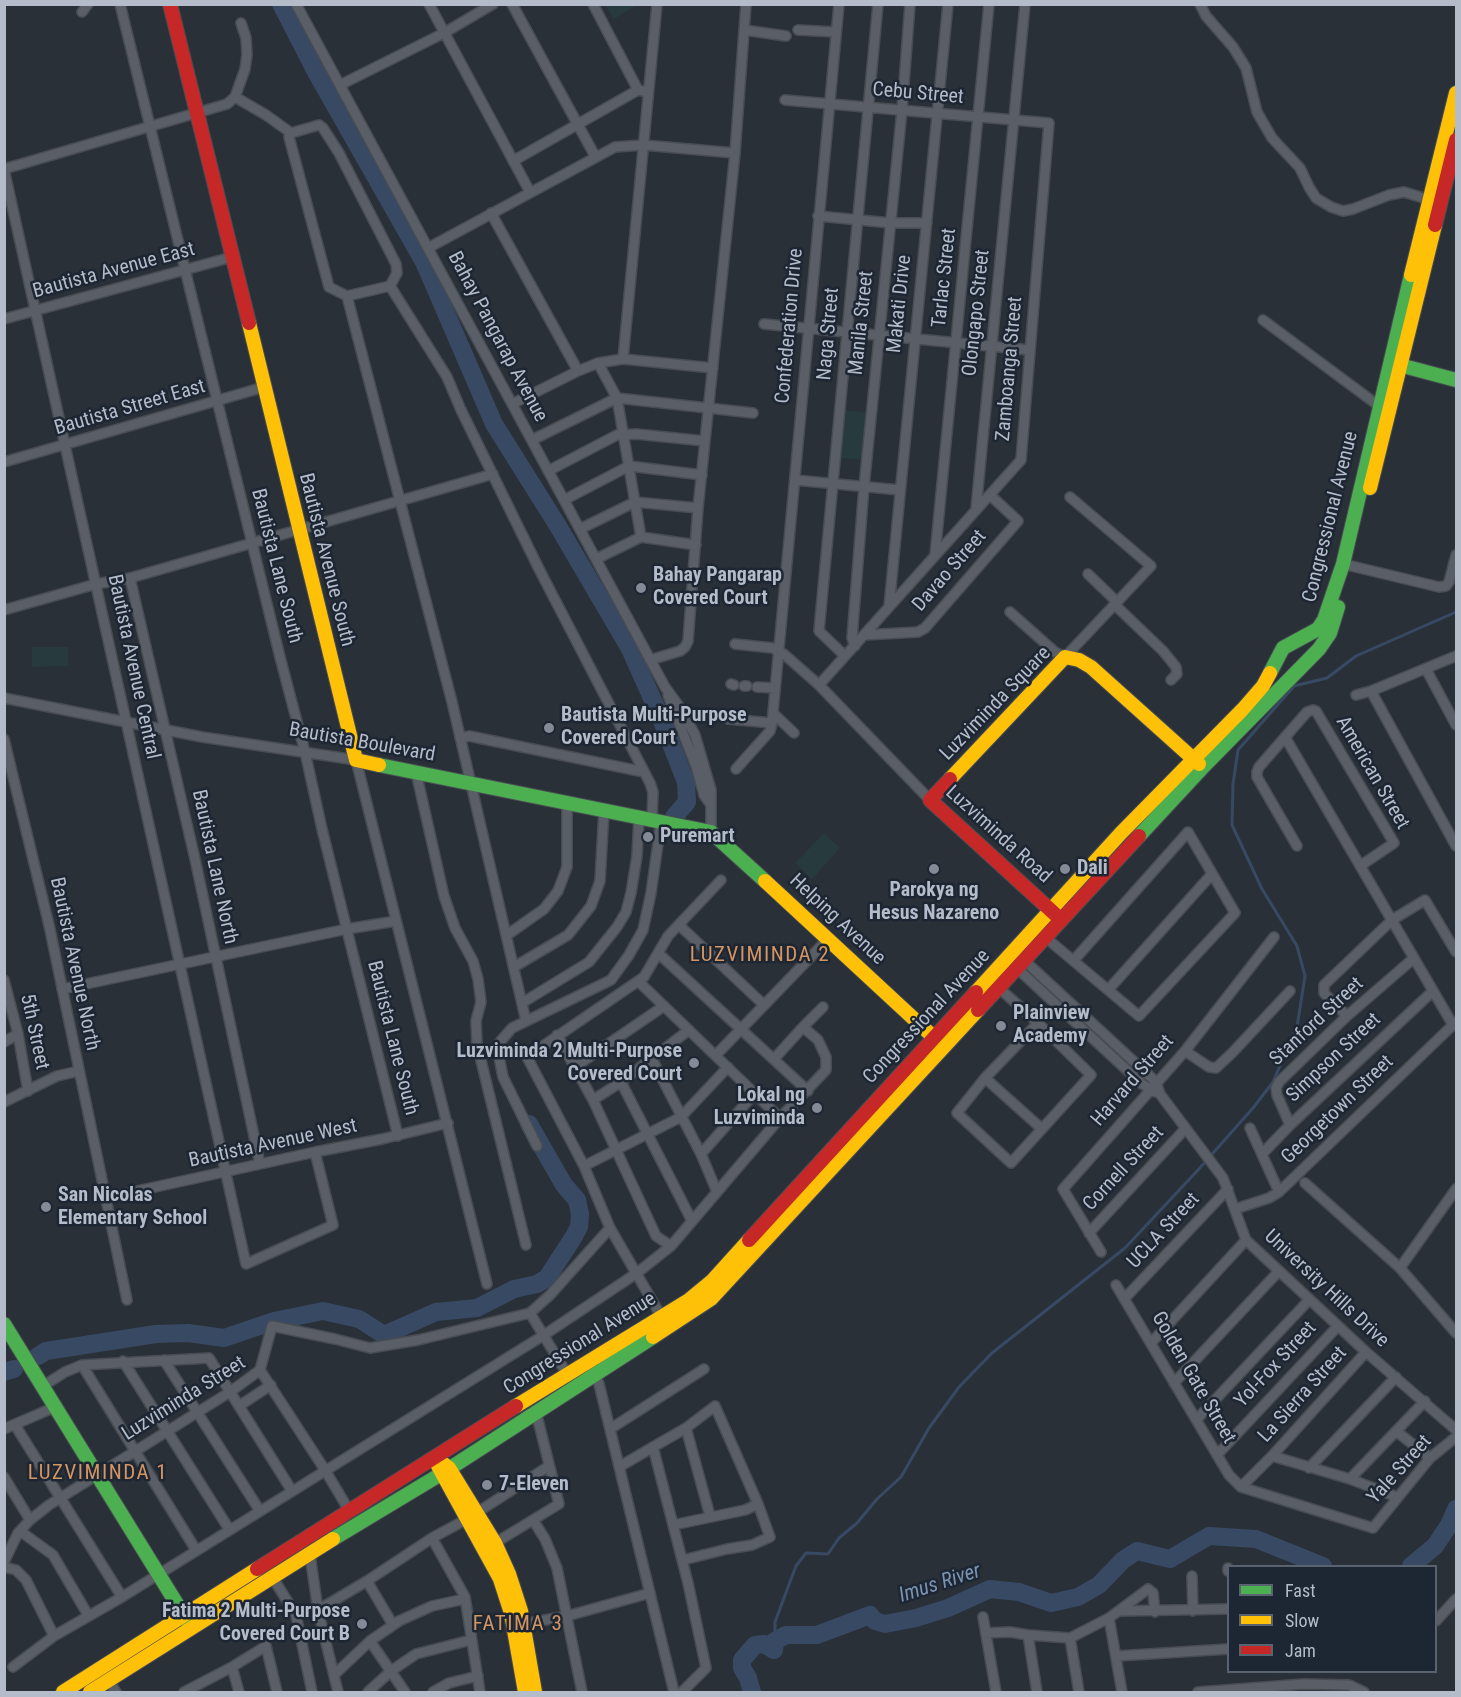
<!DOCTYPE html>
<html>
<head>
<meta charset="utf-8">
<style>
  body { margin:0 }
  #map { position:relative; width:1461px; height:1697px; overflow:hidden; background:#2a3038; font-family:"Roboto Condensed",sans-serif }
  canvas { display:block }
  .frame { position:absolute; inset:0; border:6px solid #b4bcc9; pointer-events:none }
  .legend { position:absolute; left:1227px; top:1565px; width:210px; height:108px; box-sizing:border-box; background:#1d2633; border:2px solid #59626f; margin:0; padding:8px 10px; list-style:none; font-size:18px; color:#b4bcc9 }
  .legend li { display:flex; align-items:center; gap:12px; height:30px }
  .legend b { width:30px; border:2px solid #59626f }
</style>
</head>
<body>
<div id="map">
<canvas width="1461" height="1697"></canvas>
<div class="frame"></div>
<ul class="legend">
<li><b style="height:8px;background:#4caf50"></b>Fast</li>
<li><b style="height:8px;background:#ffc107"></b>Slow</li>
<li><b style="height:8px;background:#c62828"></b>Jam</li>
</ul>
</div>
<script>
const context = document.querySelector('canvas').getContext('2d');
context.lineJoin = 'round';
function fill(path, color) { context.fillStyle = color; context.fill(path, 'evenodd'); }
const toPath = rows => new Path2D(rows.map(r => 'M' + r).join(''));
function trace(path, color, width, dash) { context.strokeStyle = color; context.lineWidth = width; context.lineCap = dash ? 'butt' : 'round'; context.setLineDash(dash || []); context.stroke(path); }
function write(font, color, halo, rows, align = 'center') {
  context.font = font + ' "Roboto Condensed",sans-serif'; context.lineWidth = 5; context.setLineDash([]); context.textBaseline = 'middle'; context.strokeStyle = halo; context.fillStyle = color; for (const [text, x, y, turn = 0] of rows) {
    context.save(); context.translate(x, y); context.rotate((+turn || 0) * Math.PI / 180); context.textAlign = isNaN(turn) ? turn : align; if (halo) context.strokeText(text, 0, 0); context.fillText(text, 0, 0); context.restore();
  }
}
fill(toPath([
  [605,5,637,5,614,19],
  [845,410,869,413,864,460,839,458],
  [32,647,68,647,68,666,32,667],
  [824,833,840,848,812,879,795,863]
]), '#273a3e');
trace(toPath([
  [775,1641,775,1622,796,1566,806,1553,828,1554,839,1538,857,1523,877,1499,901,1477,929,1428,959,1387,992,1353,1125,1248,1198,1170,1253,1108,1273,1082,1297,1027,1305,976,1297,946,1262,889,1232,825,1233,784,1238,750,1294,686,1327,678,1356,656,1456,612]
]), '#384963', 3);
trace(toPath([
  [281,4,316,72,424,262,494,424,558,526,630,649,660,716,686,782,687,802,674,817],
  [38,1356,46,1351,156,1334,188,1333,224,1338,274,1321,323,1311,359,1319,384,1335,436,1312,477,1308,514,1289,537,1284,547,1278,573,1238,579,1227,580,1214,577,1200,564,1185,529,1124],
  [4,1372,14,1369],
  [1411,1566,1435,1546,1449,1525,1456,1509],
  [752,1692,748,1678,742,1668,742,1660,755,1645,764,1644,774,1650,775,1641,786,1635,817,1635,870,1615,875,1621,885,1624,916,1618,948,1608,990,1589,1019,1592,1051,1603,1078,1597,1099,1585,1123,1560,1137,1551,1170,1559,1209,1536,1256,1539,1323,1566]
]), '#384963', 18);
const street = toPath([
  [120,4,281,661,305,752,322,829,398,1136],
  [296,4,665,687,681,709,695,735,711,790,711,832],
  [429,4,530,192],
  [512,4,595,156],
  [593,4,638,90],
  [1200,4,1206,16,1233,47,1246,68,1257,112,1272,138,1300,168,1309,187,1316,198,1331,207,1343,211,1353,209,1389,195,1404,192,1430,200],
  [82,12,88,4],
  [744,30,786,36],
  [798,30,836,32],
  [340,85,444,33,493,4],
  [235,97,266,115,291,133],
  [785,100,1049,123,1021,460,819,685],
  [513,161,638,90,648,92],
  [4,169,246,1264,333,1225,315,1152],
  [4,169,227,104,235,97,245,69,247,55,246,38,241,23],
  [491,213,578,371],
  [818,216,891,223,927,223],
  [428,248,615,147,643,145,735,153],
  [390,286,397,273,396,264,339,153,323,128,319,125,291,133,289,137,329,287,347,296,452,702,526,1021],
  [347,296,390,286,447,377,461,410,539,569,650,783,653,792,652,820],
  [4,319,232,257],
  [1263,320,1379,406],
  [764,324,1030,350],
  [623,359,713,368],
  [598,363,617,398,641,537],
  [512,404,578,371,598,363,623,359,657,4],
  [532,440,617,398,753,413],
  [4,462,264,387],
  [548,471,617,435,636,434,705,441],
  [795,480,900,490],
  [564,500,629,466,702,475],
  [976,509,1025,4],
  [580,529,635,502,698,508],
  [935,555,989,4],
  [596,559,641,537,696,545],
  [1343,564,1439,587,1446,586,1449,582,1456,555],
  [1088,574,1117,602],
  [130,578,195,859,260,1164],
  [1114,604,1163,651,1176,667,1177,674,1171,680],
  [889,607,948,4],
  [4,610,96,584,130,578,493,474],
  [1010,612,1055,652,1065,657,1151,566,1070,497],
  [864,635,918,632,925,628,1018,521,990,495],
  [735,644,773,648,785,655,819,685,930,800],
  [855,646,852,638,864,487,902,110,910,4],
  [845,656,819,631,878,4],
  [650,660,680,651,685,647,688,641,698,508,735,153,746,4],
  [1426,669,1456,725],
  [731,684,734,685],
  [744,686,747,686],
  [757,687,775,688],
  [1371,691,1456,846],
  [668,695,696,766,704,795,711,805],
  [1356,695,1371,691,1456,656],
  [4,698,202,737,356,760,487,1284],
  [773,713,794,733],
  [728,719,772,723],
  [1285,737,1453,1025],
  [460,738,469,736,644,772],
  [4,739,49,925,127,1300],
  [736,769,770,731,772,723,839,4],
  [416,772,444,896,455,928,473,961,478,979,481,1002,476,1021,477,1044,526,1245],
  [1297,846,1257,777,1257,772,1259,767,1307,712,1313,710,1316,711,1394,843,1360,866],
  [679,925,764,1005],
  [507,935,544,909,558,891,567,867,567,803],
  [1045,937,1139,1016,1235,913,1188,832,1074,960],
  [1014,951,1156,1082,1160,1094,1223,1178,1246,1240,1366,1352,1456,1430],
  [658,953,808,1091],
  [1007,959,1142,1084,1155,1092],
  [514,967,568,935,591,906,600,881,604,810],
  [989,979,1038,1023,1091,1075,1011,1163,957,1113,985,1078,1038,1023],
  [4,980,18,1034,28,1091],
  [638,981,780,1118],
  [62,989,347,929,396,921],
  [1108,990,1212,874],
  [522,1003,589,962,617,927,626,912,631,893,637,856,639,817],
  [1347,1016,1324,993,1324,985,1392,920,1425,900,1456,952],
  [557,1035,593,1100,656,1236,671,1246],
  [4,1042,18,1034],
  [1185,1051,1209,1067,1216,1068,1233,1052,1290,991],
  [716,1055,828,939],
  [652,1059,701,1154,717,1192],
  [774,1059,803,1027],
  [576,1066,664,1006],
  [985,1078,1042,1129],
  [621,1082,692,1221],
  [593,1100,621,1082,689,1030],
  [4,1102,57,1076,79,1071],
  [1290,1125,1277,1095,1276,1088,1279,1082,1347,1016,1414,958],
  [1250,1128,1279,1192],
  [537,1146,503,1077,498,1052,499,1043,512,1028,611,980,629,955,643,930,651,893,661,822],
  [701,1154,755,1093],
  [1262,1154,1290,1125,1433,991],
  [584,1166,681,1117,728,1067],
  [1305,1183,1400,1268,1456,1333],
  [105,1198,315,1152,382,1139,448,1123],
  [1235,1209,1269,1198,1279,1192,1456,1022],
  [1089,1233,1185,1129],
  [1101,1252,1063,1189,1185,1051,1274,937],
  [1400,1268,1456,1189],
  [1116,1285,1229,1475,1241,1487,1373,1528,1430,1458,1456,1437],
  [1125,1298,1228,1189],
  [530,1313,567,1374],
  [661,1316,610,1228,584,1166,527,1057,644,977,668,936,721,880],
  [1151,1343,1246,1240],
  [164,1360,260,1511],
  [123,1361,229,1529],
  [82,1365,196,1550],
  [592,1369,599,1384,674,1692],
  [260,1370,272,1326,335,1339,370,1348,418,1340,530,1313,550,1295,610,1228],
  [1174,1383,1279,1271],
  [43,1386,65,1372,82,1365,209,1358,292,1491],
  [239,1406,271,1385],
  [1197,1419,1309,1300],
  [15,1425,122,1597],
  [686,1428,710,1516],
  [4,1429,55,1407],
  [610,1429,704,1369],
  [1396,1431,1430,1458],
  [1217,1455,1338,1326],
  [1272,1456,1350,1479,1397,1497],
  [619,1467,653,1447],
  [1309,1468,1396,1377],
  [4,1477,30,1520],
  [1350,1479,1425,1401],
  [1241,1487,1272,1456,1366,1352],
  [533,1520,545,1539,557,1568,582,1692],
  [673,1525,745,1510,758,1504],
  [20,1531,53,1555,88,1615],
  [432,1538,465,1597,480,1692],
  [495,1543,559,1504,536,1412],
  [310,1555,318,1610,338,1692],
  [4,1562,18,1533,30,1520,49,1505,230,1392,260,1370,325,1470,350,1512],
  [4,1567,16,1570,26,1580,54,1636],
  [1228,1568,1228,1571],
  [271,1575,296,1615,312,1692],
  [1192,1576,1193,1611],
  [367,1581,393,1625],
  [318,1610,367,1581,432,1538,467,1519,549,1466],
  [1120,1611,1228,1609],
  [983,1617,996,1692],
  [1109,1618,1122,1692],
  [1436,1621,1456,1599],
  [518,1625,567,1616,650,1593],
  [986,1633,1010,1632,1028,1635,1070,1638,1109,1618,1148,1589,1153,1593,1155,1612],
  [1028,1635,1037,1692],
  [1070,1638,1079,1692],
  [370,1641,405,1692],
  [1117,1656,1228,1649],
  [13,1667,54,1636,122,1597,544,1335,637,1273,671,1246,780,1118,826,1070,826,1057,818,1040,803,1027,823,1007],
  [232,1667,239,1692],
  [334,1675,370,1641,399,1621,432,1606,465,1599],
  [109,1681,116,1692],
  [184,1692,232,1667,266,1646,277,1692],
  [368,1692,391,1671,416,1654,471,1640],
  [433,1692,449,1683,478,1676],
  [682,1692,706,1668,688,1583,653,1447,686,1428,715,1406,758,1504,770,1537,752,1545,727,1549,683,1560],
  [1198,1692,1304,1684,1349,1685,1364,1692]
]);
const fast = toPath([
  [1392,363,1456,380],
  [1270,673,1283,648,1318,629,1324,620,1343,564,1411,275],
  [379,765,711,832,765,881],
  [1139,836,1203,767,1319,649,1330,633,1338,607],
  [4,1324,188,1622],
  [333,1539,441,1474,653,1337]
]);
const slow = toPath([
  [1411,275,1456,93],
  [249,323,356,760,379,765],
  [1370,488,1435,225],
  [950,779,1065,657,1079,660,1091,667,1199,764],
  [765,881,941,1044],
  [976,992,1121,833,1243,709,1263,686,1270,673],
  [653,1337,711,1299,978,1010],
  [516,1406,689,1300,712,1281,749,1240],
  [444,1464,449,1468,495,1543,509,1574,521,1611,535,1692],
  [438,1466,500,1579,511,1613,525,1692],
  [63,1692,257,1569],
  [90,1692,333,1539]
]);
const jam = toPath([
  [170,4,249,323],
  [1435,225,1456,140],
  [950,779,930,800,1057,916],
  [978,1010,1139,836],
  [749,1240,976,992],
  [257,1569,516,1406]
]);
trace(street, '#484c53', 12);
trace(fast, '#484c53', 16);
trace(slow, '#484c53', 16);
trace(jam, '#484c53', 16);
trace(street, '#5a5e66', 9);
trace(fast, '#4caf50', 14);
trace(slow, '#ffc107', 14);
trace(jam, '#c62828', 14);
for (const [x, y, r, color] of [
  [641,588,6,"#848b96"],
  [549,728,6,"#848b96"],
  [648,837,6,"#848b96"],
  [934,869,6,"#848b96"],
  [1065,869,6,"#848b96"],
  [1001,1026,6,"#848b96"],
  [694,1063,6,"#848b96"],
  [817,1108,6,"#848b96"],
  [46,1207,6,"#848b96"],
  [487,1485,6,"#848b96"],
  [362,1624,6,"#848b96"]
]) { const dot = new Path2D(); dot.arc(x, y, r, 0, 2 * Math.PI); context.fillStyle = color; context.fill(dot); trace(dot, '#1d2633', 2); }
write('20px', '#b4bcc9', '#1d2633', [
  ["Cebu Street",918,94,5],
  ["Bautista Avenue East",114,271,-15],
  ["Tarlac Street",945,278,-84],
  ["Makati Drive",900,304,-84],
  ["Olongapo Street",977,313,-84],
  ["Manila Street",862,323,-84],
  ["Confederation Drive",790,326,-85],
  ["Naga Street",829,334,-85],
  ["Bahay Pangarap Avenue",497,337,62],
  ["Zamboanga Street",1010,369,-85],
  ["Bautista Street East",130,408,-16],
  ["Congressional Avenue",1331,517,-76],
  ["Bautista Avenue South",326,560,76],
  ["Bautista Lane South",276,566,76],
  ["Davao Street",950,571,-49],
  ["Bautista Avenue Central",133,667,78],
  ["Luzviminda Square",996,704,-46],
  ["Bautista Boulevard",362,743,10],
  ["American Street",1372,773,60],
  ["Luzviminda Road",998,835,42],
  ["Bautista Lane North",214,867,78],
  ["Helping Avenue",837,920,43],
  ["Bautista Avenue North",74,964,78],
  ["Congressional Avenue",927,1017,-47],
  ["Stanford Street",1317,1022,-43],
  ["5th Street",34,1032,78],
  ["Bautista Lane South",392,1038,76],
  ["Simpson Street",1334,1058,-43],
  ["Harvard Street",1133,1081,-49],
  ["Georgetown Street",1338,1110,-44],
  ["Bautista Avenue West",273,1144,-12],
  ["Cornell Street",1124,1169,-47],
  ["UCLA Street",1164,1231,-47],
  ["University Hills Drive",1326,1289,43],
  ["Congressional Avenue",580,1344,-32],
  ["Yol-Fox Street",1276,1365,-47],
  ["Golden Gate Street",1193,1378,60],
  ["La Sierra Street",1303,1395,-48],
  ["Luzviminda Street",184,1399,-32],
  ["Yale Street",1400,1470,-48]
]);
write('bold 20px', '#b4bcc9', '#1d2633', [
  ["Bahay Pangarap",653,576],
  ["Covered Court",653,599],
  ["Bautista Multi-Purpose",561,716],
  ["Covered Court",561,739],
  ["Puremart",660,837],
  ["Dali",1077,869],
  ["Parokya ng",934,891,"center"],
  ["Hesus Nazareno",934,914,"center"],
  ["Plainview",1013,1014],
  ["Academy",1013,1037],
  ["Luzviminda 2 Multi-Purpose",682,1052,"right"],
  ["Covered Court",682,1075,"right"],
  ["Lokal ng",805,1096,"right"],
  ["Luzviminda",805,1119,"right"],
  ["San Nicolas",58,1196],
  ["Elementary School",58,1219],
  ["7-Eleven",499,1485],
  ["Fatima 2 Multi-Purpose",350,1612,"right"],
  ["Covered Court B",350,1635,"right"]
], 'left');
context.letterSpacing = '1.5px';
write('21px', '#d59563', '#1d2633', [
  ["LUZVIMINDA 2",760,956],
  ["LUZVIMINDA 1",98,1474],
  ["FATIMA 3",518,1625]
]);
context.letterSpacing = '0px';
write('italic 21px', '#7c92b1', '#1d2633', [
  ["Imus River",940,1584,-18]
]);
</script>
</body>
</html>
